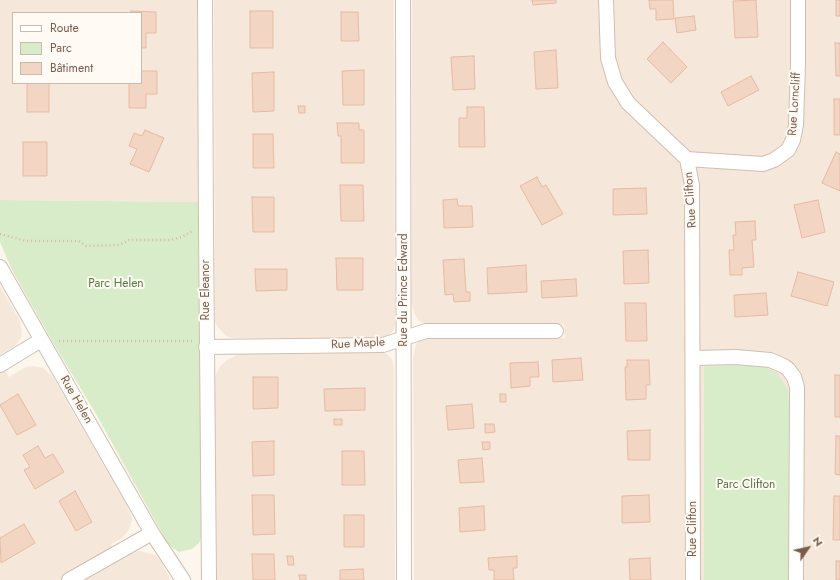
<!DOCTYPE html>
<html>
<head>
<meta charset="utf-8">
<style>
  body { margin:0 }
  #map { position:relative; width:840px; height:580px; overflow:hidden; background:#fdf6ec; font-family:Jost,sans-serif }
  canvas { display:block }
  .legend { position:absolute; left:12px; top:12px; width:130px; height:72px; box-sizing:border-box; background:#fffaf3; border:1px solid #cabbb1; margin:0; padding:5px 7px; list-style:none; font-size:12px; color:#7a5c4d }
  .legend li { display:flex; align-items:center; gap:8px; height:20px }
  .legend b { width:20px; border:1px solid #cabbb1 }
  .north { position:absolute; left:788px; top:528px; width:40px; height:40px; -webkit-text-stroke:3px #fffaf3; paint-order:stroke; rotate:56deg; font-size:11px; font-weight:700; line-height:16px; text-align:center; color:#7a5c4d }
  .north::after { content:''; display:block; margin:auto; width:14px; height:18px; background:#7a5c4d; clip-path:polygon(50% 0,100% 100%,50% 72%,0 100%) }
</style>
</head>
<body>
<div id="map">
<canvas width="840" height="580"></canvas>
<ul class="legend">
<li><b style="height:5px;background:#fff"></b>Route</li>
<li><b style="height:11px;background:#d8ecc9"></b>Parc</li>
<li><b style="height:11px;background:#f3d5c3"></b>Bâtiment</li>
</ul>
<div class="north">N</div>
</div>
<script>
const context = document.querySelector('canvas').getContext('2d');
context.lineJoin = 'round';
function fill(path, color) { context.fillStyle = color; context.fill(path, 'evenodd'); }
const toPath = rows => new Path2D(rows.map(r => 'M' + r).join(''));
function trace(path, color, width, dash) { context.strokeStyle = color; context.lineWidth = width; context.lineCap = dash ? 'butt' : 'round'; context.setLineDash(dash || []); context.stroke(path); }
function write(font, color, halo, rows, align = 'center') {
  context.font = font + ' Jost,sans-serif'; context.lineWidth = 4; context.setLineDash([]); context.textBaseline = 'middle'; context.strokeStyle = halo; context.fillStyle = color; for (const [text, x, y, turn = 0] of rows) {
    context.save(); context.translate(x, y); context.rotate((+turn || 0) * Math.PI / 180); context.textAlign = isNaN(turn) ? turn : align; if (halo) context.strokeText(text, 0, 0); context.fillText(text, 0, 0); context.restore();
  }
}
fill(toPath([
  [0,0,198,0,199,202,0,200],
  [13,13,141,13,141,83,13,83],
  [214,0,394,0,395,325,394,329,389,336,381,338,234,338,228,337,224,334,217,326,215,321],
  [412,0,840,0,840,580,414,580,413,357,416,344,419,341,426,338,565,338,564,324,425,324,419,321,414,313,412,304],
  [0,286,20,321,22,332,21,338,15,346,0,355],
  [383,353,387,354,392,359,394,368,395,580,217,580,215,379,216,374,220,366,227,360,239,354],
  [0,363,9,377,26,367,34,366,43,368,52,376,125,502,131,515,132,520,129,530,122,538,111,544,121,559,135,552,140,551,155,555,160,560,171,580,0,580]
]), '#f5e8da');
fill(toPath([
  [0,200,199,202,201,538,199,543,192,549,179,552,174,549,168,544,96,414,51,339,12,270,0,242],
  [735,365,763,367,776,372,782,380,788,390,789,410,788,580,704,580,704,367]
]), '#d8ecc9');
const building = toPath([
  [532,0,556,0,556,3,533,5,532,0],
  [649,0,673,0,674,19,656,20,656,9,650,9,649,0],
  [756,0,758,37,735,38,733,1,756,0],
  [836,0,840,0,840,16,836,16,836,0],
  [131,11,156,12,156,33,146,33,146,48,141,48,141,13,131,13,131,11],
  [250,11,273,11,273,48,250,48,250,11],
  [341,12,358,12,359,41,341,41,341,12],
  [694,16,696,30,677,33,675,18,694,16],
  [663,42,687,67,671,83,647,59,663,42],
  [835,43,840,43,840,76,836,76,835,43],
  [556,50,558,88,536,89,534,52,556,50],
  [474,56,475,89,453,90,451,57,474,56],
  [364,70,364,105,343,105,342,71,364,70],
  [141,71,157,71,157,94,146,94,146,108,129,108,129,83,141,83,141,71],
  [274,72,274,111,253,112,252,73,274,72],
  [751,76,759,90,728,106,721,92,751,76],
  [27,83,49,83,49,112,27,112,27,83],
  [834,99,840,99,840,135,834,135,834,99],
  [298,106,305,106,305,113,299,113,298,106],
  [467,107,484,107,485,147,459,147,459,118,467,118,467,107],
  [337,123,359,123,359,130,364,130,364,163,341,163,341,136,338,136,337,123],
  [145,130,164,138,149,172,130,164,137,149,129,146,134,133,142,136,145,130],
  [253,134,273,134,274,168,253,168,253,134],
  [23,142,47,142,47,176,23,176,23,142],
  [836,152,840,154,840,191,822,183,836,152],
  [537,177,542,187,546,185,563,214,542,225,520,186,537,177],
  [340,185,363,185,364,221,341,221,340,185],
  [646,188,647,214,613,215,613,189,646,188],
  [252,197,274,197,274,232,253,232,252,197],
  [457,199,458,206,472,206,473,227,444,228,443,200,457,199],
  [818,200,825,232,802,238,794,205,818,200],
  [755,221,756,240,752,240,754,267,742,268,742,275,730,275,729,250,734,250,733,235,736,235,735,222,755,221],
  [648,250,649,283,624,284,623,251,648,250],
  [336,258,363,258,363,290,337,290,336,258],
  [464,259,466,292,470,292,470,301,454,302,453,294,445,295,443,260,464,259],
  [526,265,527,292,488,294,487,268,526,265],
  [255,269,287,269,287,290,256,291,255,269],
  [798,272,834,282,827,306,791,296,798,272],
  [576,279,577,296,542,298,541,281,576,279],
  [766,293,768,315,735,317,734,295,766,293],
  [625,303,646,303,647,341,626,341,625,303],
  [581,358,583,380,553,382,552,360,581,358],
  [627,360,649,360,650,385,646,385,646,399,626,400,625,367,627,367,627,360],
  [538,362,539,377,530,377,530,386,511,388,510,363,538,362],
  [835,375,840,375,840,417,835,417,835,375],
  [253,377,278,377,278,408,253,409,253,377],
  [365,388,365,410,325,411,324,389,365,388],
  [18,394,36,425,17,435,0,405,18,394],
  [500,394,506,394,506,402,500,402,500,394],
  [472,404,474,428,448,430,446,406,472,404],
  [334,419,342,419,342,425,334,425,334,419],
  [485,424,494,424,495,432,485,433,485,424],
  [650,430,650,460,628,460,627,431,650,430],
  [836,436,840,436,840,475,835,474,836,436],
  [274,441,274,475,253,476,252,442,274,441],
  [482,442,490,442,490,449,483,450,482,442],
  [38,446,45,458,53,454,64,472,35,489,24,470,30,467,23,455,38,446],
  [342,451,364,451,365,485,342,485,342,451],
  [482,458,484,482,460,483,458,460,482,458],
  [75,491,92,522,76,531,59,501,75,491],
  [252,495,274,495,275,534,253,535,252,495],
  [649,495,650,522,622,523,622,496,649,495],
  [834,496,840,496,840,540,833,540,834,496],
  [484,506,485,530,460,532,459,508,484,506],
  [344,515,364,515,364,547,344,547,344,515],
  [24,524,35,543,1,563,0,538,24,524],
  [252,554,274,554,275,580,253,580,252,554],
  [287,556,293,556,294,565,288,565,287,556],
  [517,556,517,568,513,568,514,580,494,580,494,570,489,570,488,558,517,556],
  [650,558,651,580,630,580,629,559,650,558],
  [836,561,840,561,840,580,836,580,836,561],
  [363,569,364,580,340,580,340,570,363,569],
  [299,575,306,575,306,580,300,580,299,575]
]);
fill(building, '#f3d5c3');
trace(building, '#e6bba3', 1);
const street = toPath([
  [205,0,206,228,209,580],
  [403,0,404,580],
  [606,0,608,58,615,82,628,103,687,159,692,185,693,580],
  [687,159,763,164,774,160,788,150,793,140,796,125,798,65,798,0],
  [0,267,152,533,183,580],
  [206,347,383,345,426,331,556,331],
  [694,358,736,357,770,360,784,366,788,369,794,377,797,387,797,394,796,580],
  [0,365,41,340],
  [69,580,152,533]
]);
trace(street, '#d1beb0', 16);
trace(toPath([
  [0,234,26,241,79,241,86,246,119,245,129,240,171,240,182,237,192,231],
  [59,341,192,341]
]), '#d9b8a5', 2.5, [1, 3]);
trace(street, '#fff', 14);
write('12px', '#7a5c4d', '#fffaf3', [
  ["Rue Lorncliff",795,104,-86],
  ["Rue Clifton",691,200,-94],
  ["Rue Eleanor",206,290,-90],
  ["Rue du Prince Edward",404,290,-90],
  ["Rue Maple",358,344,-3],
  ["Rue Helen",76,400,60],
  ["Rue Clifton",693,529,-90]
]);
write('12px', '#537a41', '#fffaf3', [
  ["Parc Helen",116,284],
  ["Parc Clifton",746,485]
]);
</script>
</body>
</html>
